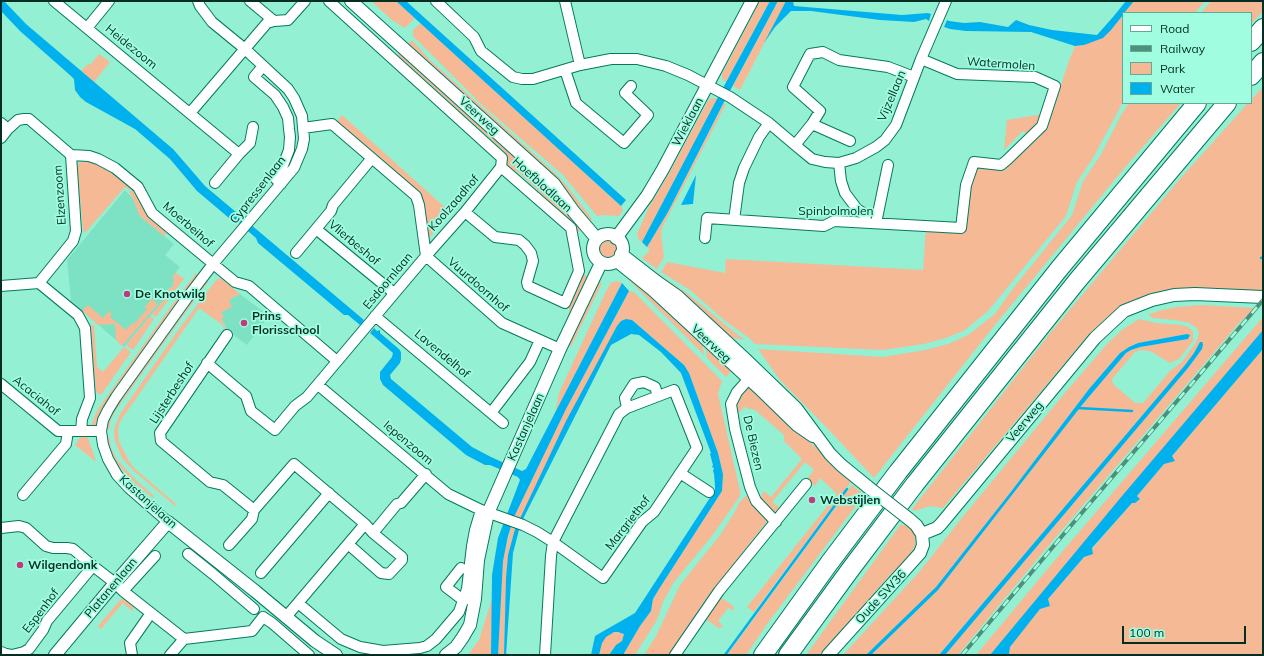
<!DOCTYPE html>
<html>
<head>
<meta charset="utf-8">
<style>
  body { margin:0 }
  #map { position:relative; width:1264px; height:656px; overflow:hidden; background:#93f0d3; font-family:Mulish,sans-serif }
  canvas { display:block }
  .frame { position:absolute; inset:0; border:2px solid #042e24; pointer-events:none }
  .legend { position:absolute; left:1122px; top:12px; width:130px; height:92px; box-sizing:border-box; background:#a0fde0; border:1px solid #62aa95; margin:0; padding:5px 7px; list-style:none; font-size:12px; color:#042e24 }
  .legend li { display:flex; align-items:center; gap:8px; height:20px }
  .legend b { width:20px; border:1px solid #62aa95 }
  .scale { position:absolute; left:1122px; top:626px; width:124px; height:18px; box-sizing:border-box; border:2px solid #042e24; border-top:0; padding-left:5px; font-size:12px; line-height:14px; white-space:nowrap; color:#042e24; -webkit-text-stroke:3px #a0fde0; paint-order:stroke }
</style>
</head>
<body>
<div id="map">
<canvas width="1264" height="656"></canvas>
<div class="frame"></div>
<ul class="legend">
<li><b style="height:5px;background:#fff"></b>Road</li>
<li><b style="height:5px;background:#4d917d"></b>Railway</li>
<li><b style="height:11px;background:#f6b995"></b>Park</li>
<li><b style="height:11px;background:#00b1ee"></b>Water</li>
</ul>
<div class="scale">100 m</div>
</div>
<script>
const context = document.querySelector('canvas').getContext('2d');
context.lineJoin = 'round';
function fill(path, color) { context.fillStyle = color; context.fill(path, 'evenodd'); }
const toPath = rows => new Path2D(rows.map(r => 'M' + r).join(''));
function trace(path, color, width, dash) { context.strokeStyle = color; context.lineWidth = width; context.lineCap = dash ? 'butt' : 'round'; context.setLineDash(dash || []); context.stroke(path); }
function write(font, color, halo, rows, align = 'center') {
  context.font = font + ' Mulish,sans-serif'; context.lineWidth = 3.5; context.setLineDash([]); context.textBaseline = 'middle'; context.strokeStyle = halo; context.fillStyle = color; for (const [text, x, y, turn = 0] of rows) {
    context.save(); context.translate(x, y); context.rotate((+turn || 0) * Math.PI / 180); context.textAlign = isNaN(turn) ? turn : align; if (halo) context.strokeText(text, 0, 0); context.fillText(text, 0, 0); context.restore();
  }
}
fill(toPath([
  [125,190,133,199,140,216,174,244,165,255,180,267,173,276,174,280,173,286,164,292,164,300,124,347,71,301,67,260],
  [240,294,269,316,247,345,225,329,226,327,221,318,221,312,229,300]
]), '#7de2c4');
fill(toPath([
  [371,1,396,1,415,18,405,28,393,21],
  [760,1,770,1,726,82,722,79,722,74],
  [778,1,786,1,740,90,733,86],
  [1134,1,1205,1,1195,13,1124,13],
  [1211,1,1263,1,1263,11,1251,24,1251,13,1201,13],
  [1123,15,1123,102,1093,158,1077,182,1066,216,988,311,965,330,946,338,924,344,883,350,755,344,749,338,724,320,690,290,661,272,667,262,725,273,726,259,923,270,926,228,963,231,969,183,975,167,1004,171,1036,138,1049,120,1069,61,1075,46,1084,45,1111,30],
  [421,23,621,206,623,210,619,216,603,215,597,216,563,175,481,104,413,36,413,30],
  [412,40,430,60,556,174,567,186,592,219,590,221,587,217,563,186,422,58,408,44],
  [400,52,549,185,581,230,578,232,575,233,544,200,543,195,517,171,512,171,507,167,505,152,403,60,398,60,395,58],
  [99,54,110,62,94,82,81,71,88,64,90,65],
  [1263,87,1263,291,1205,289,1118,309,1104,320,1085,339,943,508,930,506,915,511,912,509,1051,332,1179,180,1248,103,1251,103,1251,100],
  [715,98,717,99,642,242,639,240,637,234,649,207,671,170,709,99],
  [724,103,726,104,663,226,661,233,664,257,657,269,642,258,650,250,647,247,668,212],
  [1129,103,1181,103,1122,171,994,326,874,478,828,429,780,380,758,349,883,357,925,350,948,344,968,335,995,314,1011,291,1072,215,1083,181,1100,156,1121,115],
  [1043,114,1040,123,1028,135,1023,131,1004,150,1007,120],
  [342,115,449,211,428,240,422,199,374,155,334,125],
  [84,161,98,164,107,169,131,189,129,190,125,187,85,233,83,231,77,164],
  [133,190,150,219,167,233,164,236,140,216,133,199,129,192],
  '599 249a9 9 0 1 1 18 0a9 9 0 1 1-18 0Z',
  [640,261,667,280,687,293,728,327,745,340,723,336,638,264],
  [177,271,176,273,183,278,185,277,156,317,152,314,164,300,164,292,173,286,174,280,173,276],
  [196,273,199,275,98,425,91,425,98,409,164,316],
  [582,274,589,277,561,338,559,337,569,314,569,305],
  [221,278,240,294,229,300,232,307,221,312,224,317,221,319,226,328,225,329,223,328,224,326,199,308,119,423,118,431,119,442,129,461,134,468,176,504,175,506,134,471,122,458,115,441,114,434,115,426,120,414,179,329,217,279],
  [632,278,702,340,704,355,629,280],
  [206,280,208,282,180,320,116,410,111,419,109,430,107,430,108,420,115,407,178,318],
  [598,281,602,283,571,347,568,345],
  [616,281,622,283,555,413,559,393,606,291,611,283],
  [136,286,158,304,122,346,116,340,115,325,114,324,98,325,82,311,88,305,103,318,109,311,112,314,110,317,126,330,132,323,134,324,147,309,145,307,151,300],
  [629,291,634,292,722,381,718,394,740,491,740,496,712,536,674,582,663,602,657,620,635,655,623,655,640,626,651,611,653,599,659,589,722,491,723,474,718,453,689,373,684,365,632,320,626,319,621,321,520,519,514,517,566,409],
  [1201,305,1255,308,1240,322,1044,551,958,655,945,655,1188,368,1202,349,1202,342,1199,344,1194,353,1185,365,939,655,871,655,938,590,1082,405,1126,353,1131,350,1140,347,1188,339,1189,334,1138,343,1129,347,1120,353,1089,389,1010,493,936,587,907,617,866,655,843,655,920,571,961,519,1064,394,1107,344,1122,330,1139,319,1156,323,1181,325,1188,327,1193,331,1193,341,1179,359,1170,363,1150,351,1140,350,1135,352,1112,379,1113,384,1135,403,1143,403,1170,371,1182,362,1196,342,1199,334,1197,328,1189,323,1175,320,1153,318,1148,315,1159,311,1177,307],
  [150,316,154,319,133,350,126,345],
  [1263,317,1263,330,990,655,976,655,1055,560],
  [90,325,94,325,97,367,103,372,124,347,131,352,101,395,96,392],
  [705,342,733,369,726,377,707,358],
  [1263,349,1263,655,1007,655,1009,653,1009,647,1040,609,1050,606,1048,599,1084,557,1093,554,1092,549,1132,503,1135,503,1140,499,1137,496,1164,464,1173,458,1172,456],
  [749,386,792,427,851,477,850,483,754,612,747,607,837,494,820,478,815,486,807,479,814,470,805,462,772,502,780,508,774,512,760,498,764,491,771,497,802,459,784,441,784,435,755,410,744,407,740,412,736,412,739,397],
  [81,436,87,436,96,461,95,461,75,445],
  [109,437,111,448,118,461,137,481,154,496,153,498,135,483,118,465,108,446,106,438],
  [852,485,864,495,767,624,746,655,727,655],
  [747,495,759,510,769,519,706,599,669,655,644,655,656,636,680,585,720,535,734,513,739,503],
  [907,522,916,534,915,545,911,555,899,569,894,571,880,586,822,655,806,655,901,524,904,526],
  [511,527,515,529,508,555,506,578,504,655,498,655,503,561],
  [121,599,124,599,134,608,132,611,123,603,101,629,98,626],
  [492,599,491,655,468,655,479,640],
  [719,599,723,599,733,606,734,608,733,611,728,608,718,621,723,626,720,628,717,627,707,620,706,617],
  [614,632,622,633,624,634,622,641,612,650,609,655,599,655,602,643,606,637]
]), '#f6b995');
fill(toPath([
  [1,1,4,1,26,24,173,149,205,186,364,320,360,325,348,315,344,315,258,243,256,238,235,220,233,218,229,218,197,191,170,159,135,129,86,102,80,97,75,90,74,79,71,76,20,31,1,11],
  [396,1,406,1,626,200,621,206],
  [770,1,778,1,724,102,668,212,647,247,642,242,717,99],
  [786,1,793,1,794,6,902,15,928,13,931,14,929,21,926,19,914,22,880,20,811,11,791,11,775,27,764,43],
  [1126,1,1134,1,1124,13,1123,13,1123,15,1111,30,1103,38,1084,45,1075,46,1031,32,966,31,950,29,944,27,947,20,949,21,964,23,980,22,1008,27,1016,20,1029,25,1052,30,1097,35,1113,17],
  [696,175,693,204,681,205],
  [622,283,629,291,566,409,514,517,508,536,503,561,498,655,491,655,492,575,498,538,520,480,518,477,490,465,485,465,466,455,383,385,380,379,380,372,392,357,393,353,370,333,374,328,377,331,380,330,380,333,399,349,401,352,401,359,400,363,390,375,391,379,472,447,491,457,522,471,526,469],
  [626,319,632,320,684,365,689,373,718,453,723,474,722,491,659,589,653,599,651,611,640,626,623,655,609,655,616,645,622,641,624,634,618,632,614,632,606,637,602,643,599,655,591,655,595,636,635,613,715,490,715,486,714,474,713,471,714,468,712,467,713,465,710,454,711,453,681,373,661,352,639,335,631,334,611,345,524,517,519,530,513,553,506,655,504,655,506,578,508,555,515,529,566,421,617,326,621,321],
  [1263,330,1263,349,1172,456,1175,461,1164,464,1137,496,1140,499,1135,503,1132,503,1092,548,1093,554,1084,557,1048,599,1050,606,1040,609,1010,647,1009,654,1007,655,990,655,1122,496],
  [1187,334,1190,335,1188,339,1140,347,1131,350,1126,353,1082,405,938,590,871,655,866,655,936,587,1010,493,1089,389,1120,353,1129,347,1138,343],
  [1200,342,1202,342,1203,344,1202,349,1188,368,945,655,939,655,1185,365,1194,353]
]), '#00b1ee');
trace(toPath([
  [1261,258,1263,257],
  [1078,408,1132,411],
  [725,655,847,489]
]), '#00b1ee', 2.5);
const minor = toPath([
  [54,1,239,154],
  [250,1,274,21,288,20,305,1],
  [329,1,502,158,501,167],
  [436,1,474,37,481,51,513,77,522,79,533,79,580,65,611,59,637,59,666,66,688,75,730,97,769,123,795,145,812,159,825,162,839,163,856,158,876,147,885,140,896,125,921,59,946,1],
  [565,1,580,65],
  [87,28,109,1],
  [263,66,254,77,275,95,283,107,288,118,289,129,290,137,289,150,282,168,275,178,281,184],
  [565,70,576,103,624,143,648,115,625,93,631,86],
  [190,113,267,23,274,21],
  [1,123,8,129,18,120,24,119,29,119,71,155,76,231,73,241,39,283,78,315,85,328,90,398,82,419,81,431],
  [812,124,850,141],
  [1,138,8,129],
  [795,145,812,124,820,111,793,87,810,54,823,52,839,60,888,67,914,77],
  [71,155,89,156,98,159,115,168,138,187,152,213,235,282,249,286,337,361],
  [839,163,841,181,845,193,857,209,866,215,865,222],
  [501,167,465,212,426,256,502,323,560,349],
  [215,183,239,154,250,143,253,127],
  [465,212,495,237,519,240,525,245,531,253,533,261,527,282,528,286,565,303,579,271,571,228,501,167],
  [734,220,739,183,744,168,759,137,769,123],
  [876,223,888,165],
  [316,229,394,293],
  [705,238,707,218,824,226,834,221,961,228,966,185,974,162,1001,165,1007,160,1042,126,1055,86,1035,77,957,74,921,59],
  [296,253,331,211,333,205,372,158],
  [1,286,39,283],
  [375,316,503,423],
  [227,335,160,433,161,441,210,482,223,485,254,510],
  [207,363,246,396,251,411,275,430,295,406,307,397,426,256,419,205,416,196,332,124,303,128],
  [754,373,737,392,731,404,735,429,750,487,756,501,776,522],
  [1,384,58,431,101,431],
  [318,385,448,494,481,510,523,525,537,532,553,542,551,556,545,655],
  [674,390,697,448,654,512,642,522,603,578,553,542,619,414,627,408,674,390],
  [627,408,625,398,634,384,644,382,655,387,658,396],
  [491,413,530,362,540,340],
  [680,473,709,492],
  [23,495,66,444,68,431],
  [168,522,129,488,117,475,108,459,103,445,101,431,103,420,108,410,116,397,187,298,213,264,294,168,302,149,304,139,302,116,294,98,288,89,245,49,212,22,200,6,198,1],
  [1,528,19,526,26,528,46,546,53,548,67,548,73,549,93,566,115,583,123,591,184,639,252,631,263,617,272,623,309,655],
  [373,533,397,504,401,503,426,474],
  [348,544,381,573,389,574,402,560,402,557,373,533,365,524],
  [229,545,252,519,254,510,294,464,365,524,286,617],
  [188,554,213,574,254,609],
  [461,568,446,587,459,597,469,599],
  [261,573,329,493],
  [123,591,155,556],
  [298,603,341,639,360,647,383,651,420,648,427,646,436,639,459,612,467,589,472,546,475,530,481,510],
  [1,652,6,654,12,655,24,652,29,649,43,630,47,621,93,566],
  [132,655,130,643,151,613],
  [170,655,184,639],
  [675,655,719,591,806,484]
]);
const tertiary = toPath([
  [351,1,554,184,574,212,597,239],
  '593 249a15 15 0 1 1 30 0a15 15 0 1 1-30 0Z',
  [616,238,647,196,663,169,752,1],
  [621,254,657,282,677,296,745,359,796,408,830,454,841,465,868,487],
  [617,261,653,290,759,388,797,425,813,436],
  [922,534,937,528,941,524,1095,338,1124,311,1152,300,1174,295,1195,294,1263,297],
  [55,655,115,583,168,522,255,591,315,641,336,655],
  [446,655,456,647,463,637,470,625,475,599,478,560,488,513,560,349,601,263],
  [828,655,920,553,923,545,922,534,916,525,909,519]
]);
const motorway = toPath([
  [1251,42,1263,28],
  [1251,76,1263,62],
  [763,655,830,562,898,472,1059,269,1197,103],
  [788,655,850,570,915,484,1077,281,1227,103]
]);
trace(minor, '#047960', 12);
trace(tertiary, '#047960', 14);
trace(motorway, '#047960', 20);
trace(minor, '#fff', 10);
trace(tertiary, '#fff', 12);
trace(motorway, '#fff', 18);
const rail = toPath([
  [962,655,1057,542,1263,300]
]);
trace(rail, '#4d917d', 4);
trace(rail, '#a0fde0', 2.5, [8]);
const tertiaryBridge = toPath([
  [868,487,909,519]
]);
trace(tertiaryBridge, '#047960', 14, []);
trace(tertiaryBridge, '#fff', 12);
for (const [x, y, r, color] of [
  [127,294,4,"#bf3b81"],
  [244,323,4,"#bf3b81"],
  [812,500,4,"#bf3b81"],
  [20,565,4,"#bf3b81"]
]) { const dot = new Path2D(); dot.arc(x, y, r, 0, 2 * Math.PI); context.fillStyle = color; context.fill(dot); trace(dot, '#a0fde0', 1.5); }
write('12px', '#042e24', '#a0fde0', [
  ["Heidezoom",131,47,39],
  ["Watermolen",1001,64,4],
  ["Vijzellaan",892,96,-67],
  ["Veerweg",479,116,42],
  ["Wieklaan",688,122,-62],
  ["Hoefbladlaan",542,185,42],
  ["Cypressenlaan",258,190,-52],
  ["Elzenzoom",60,195,-94],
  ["Koolzaadhof",454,203,-49],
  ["Spinbolmolen",836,211],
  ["Moerbeihof",188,225,41],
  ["Vlierbeshof",354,243,40],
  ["Esdoornlaan",388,281,-50],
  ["Vuurdoornhof",478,285,41],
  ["Veerweg",711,344,43],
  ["Lavendelhof",442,354,40],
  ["Lijsterbeshof",172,393,-57],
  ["Acaciahof",36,396,39],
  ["Veerweg",1025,422,-50],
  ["Kastanjelaan",526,427,-66],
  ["Iepenzoom",408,443,40],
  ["De Biezen",753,443,77],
  ["Kastanjelaan",148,502,42],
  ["Margriethof",628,523,-52],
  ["Platanenlaan",111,588,-50],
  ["Oude SW36",881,597,-47],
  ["Espenhof",41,611,-53]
]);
write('bold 12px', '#042e24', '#a0fde0', [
  ["De Knotwilg",135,294],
  ["Prins",252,316],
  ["Florisschool",252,330],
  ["Webstijlen",820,500],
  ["Wilgendonk",28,565]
], 'left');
</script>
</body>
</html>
